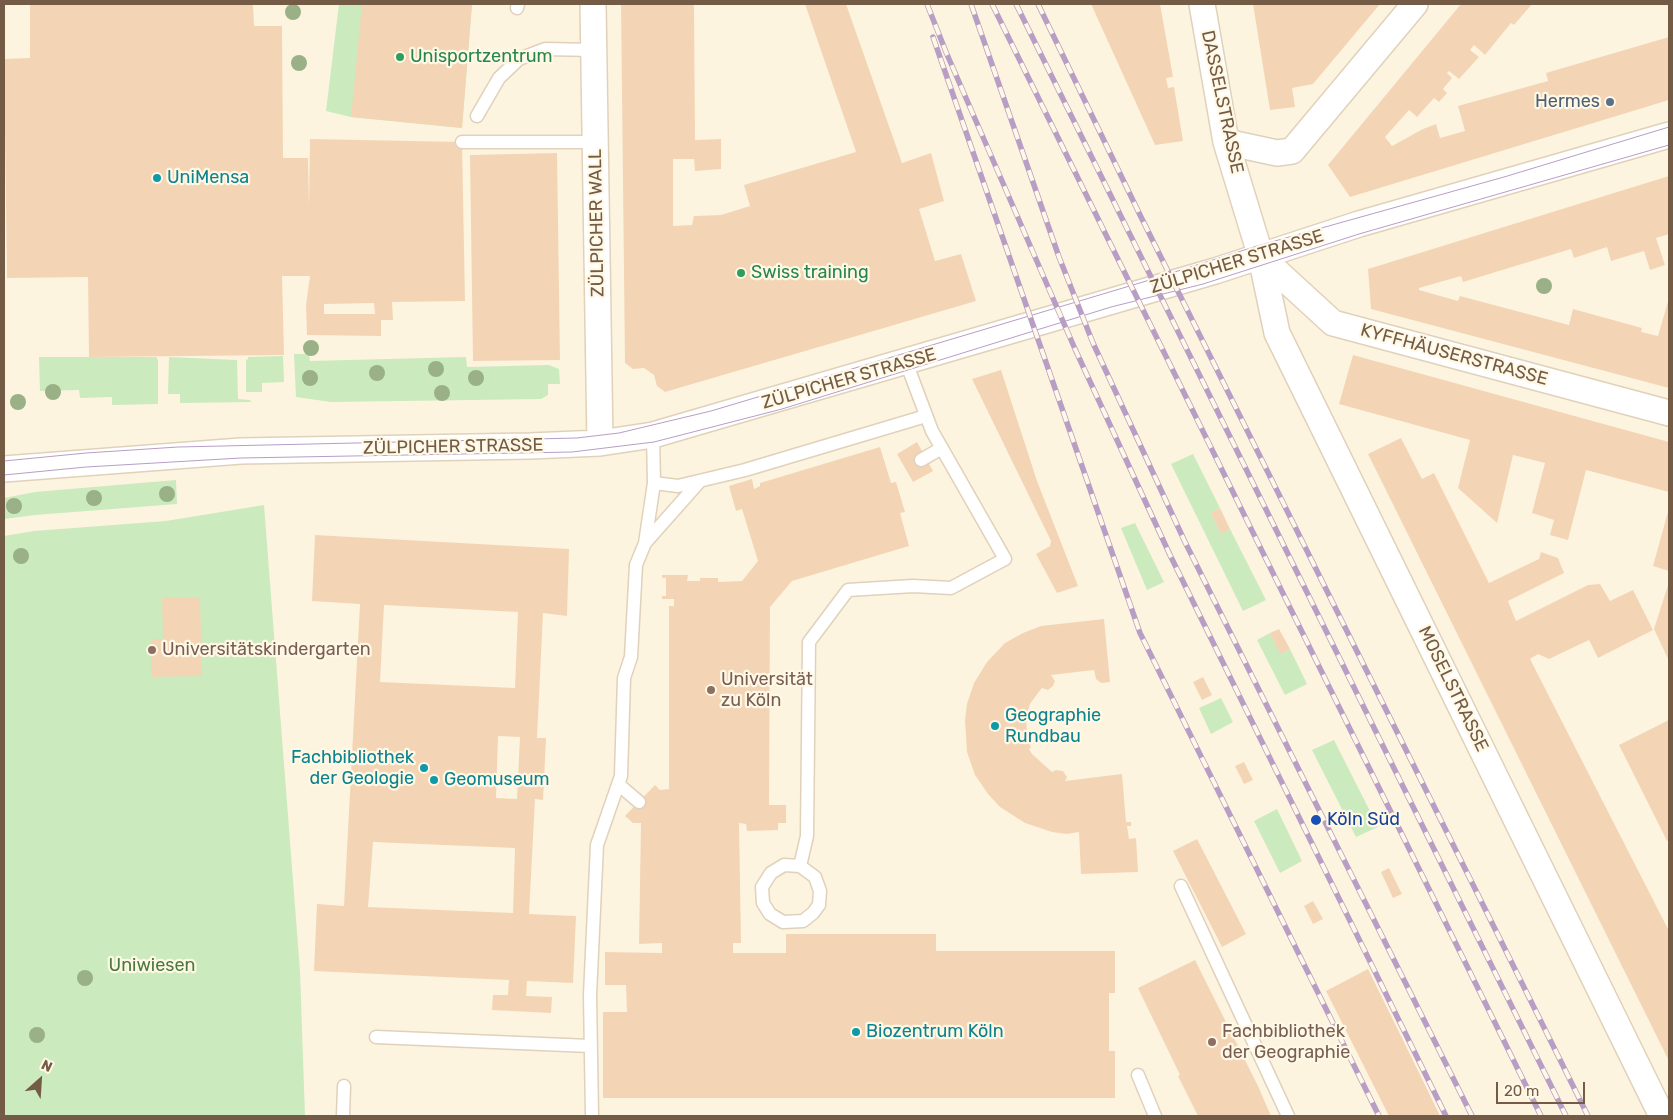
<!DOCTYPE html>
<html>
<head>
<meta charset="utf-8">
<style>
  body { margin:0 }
  #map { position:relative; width:1673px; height:1120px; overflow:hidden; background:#fdf4df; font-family:Rubik,sans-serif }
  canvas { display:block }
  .frame { position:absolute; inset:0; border:5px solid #735b46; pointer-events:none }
  .north { position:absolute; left:15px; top:1055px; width:50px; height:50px; -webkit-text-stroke:4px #fff8e5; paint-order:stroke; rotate:26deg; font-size:14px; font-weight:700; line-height:20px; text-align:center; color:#735b46 }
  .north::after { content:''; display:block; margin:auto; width:18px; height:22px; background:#735b46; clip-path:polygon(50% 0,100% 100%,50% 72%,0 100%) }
  .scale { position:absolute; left:1496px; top:1082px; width:89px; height:22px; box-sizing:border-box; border:2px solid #735b46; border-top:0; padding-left:6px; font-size:15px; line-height:18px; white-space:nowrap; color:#735b46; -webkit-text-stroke:4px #fff8e5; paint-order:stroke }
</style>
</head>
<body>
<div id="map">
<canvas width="1673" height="1120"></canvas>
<div class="frame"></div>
<div class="north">N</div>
<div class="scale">20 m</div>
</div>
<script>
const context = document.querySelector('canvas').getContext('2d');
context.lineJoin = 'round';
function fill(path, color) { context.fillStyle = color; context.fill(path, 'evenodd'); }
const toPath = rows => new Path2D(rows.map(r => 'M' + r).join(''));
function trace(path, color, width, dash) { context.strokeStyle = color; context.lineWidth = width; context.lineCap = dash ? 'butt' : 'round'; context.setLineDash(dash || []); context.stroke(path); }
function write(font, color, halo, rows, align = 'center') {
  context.font = font + ' Rubik,sans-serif'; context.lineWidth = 4.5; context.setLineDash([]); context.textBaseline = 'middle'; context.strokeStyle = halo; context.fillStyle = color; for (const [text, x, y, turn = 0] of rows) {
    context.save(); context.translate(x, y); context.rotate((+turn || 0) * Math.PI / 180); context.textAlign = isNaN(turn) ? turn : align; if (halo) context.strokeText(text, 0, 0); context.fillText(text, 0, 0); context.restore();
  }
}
fill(toPath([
  [339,4,472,4,462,128,351,117,326,111],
  [294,354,309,354,310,361,466,357,467,367,549,365,559,369,560,384,548,384,548,395,541,399,331,402,296,397],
  [283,356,284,382,262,383,262,392,246,392,246,360,248,359,248,357],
  [39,357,156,357,158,360,158,404,112,405,112,397,80,398,79,390,40,391],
  [169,357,237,360,238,399,250,400,251,402,180,403,180,394,168,394],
  [1193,454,1220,508,1211,513,1221,533,1230,529,1266,600,1243,611,1171,464],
  [176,480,177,504,35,515,4,519,4,498,35,492],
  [264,505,300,971,305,1116,4,1116,4,536,34,531,166,521],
  [1135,523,1164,582,1147,590,1121,528],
  [1270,633,1280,653,1290,649,1307,684,1285,695,1257,640],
  [1221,698,1233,722,1211,734,1199,708],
  [1334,740,1378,827,1356,837,1312,750],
  [1277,809,1302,861,1280,873,1254,821]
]), '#cbeabe');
fill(toPath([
  [30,4,253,4,254,26,282,26,283,158,308,158,309,206,310,139,462,142,465,301,392,302,393,320,381,320,381,336,307,335,306,305,310,276,282,276,284,355,89,357,88,277,7,278,4,59,30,58],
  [374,303,375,314,324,314,324,304],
  [362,4,472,4,462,128,351,117],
  [621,4,694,4,695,140,721,139,721,169,695,171,694,159,673,159,673,226,692,225,694,216,721,215,750,206,744,185,856,152,805,4,846,4,902,163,931,153,944,201,919,209,935,261,961,254,976,301,665,392,657,386,654,375,644,368,633,369,625,363],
  [1091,4,1160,4,1173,77,1166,78,1168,88,1174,87,1183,141,1155,145],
  [1253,4,1380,4,1313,84,1292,88,1295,107,1270,110],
  [1461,4,1532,4,1514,25,1511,23,1485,55,1474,45,1470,50,1479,57,1459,79,1449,71,1447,73,1452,78,1443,89,1447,93,1439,102,1434,98,1417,117,1409,110,1385,137,1392,146,1423,129,1436,124,1440,138,1465,131,1458,106,1548,81,1546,73,1669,37,1669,100,1350,197,1328,165],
  [557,153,560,360,473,361,470,155],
  [1669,176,1669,234,1656,238,1665,265,1650,270,1644,251,1611,261,1607,247,1574,258,1571,249,1463,282,1461,276,1419,288,1419,290,1458,301,1460,296,1569,325,1573,309,1642,328,1641,332,1658,336,1669,298,1669,388,1371,309,1368,269],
  [1353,355,1669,442,1669,492,1586,470,1568,540,1550,535,1554,520,1532,513,1545,463,1513,455,1497,523,1458,488,1470,440,1339,404],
  [1001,370,1037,481,1078,586,1057,593,1036,554,1050,546,1051,541,972,379],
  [1401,438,1422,479,1434,473,1489,583,1539,559,1541,552,1558,558,1564,573,1508,601,1516,621,1588,585,1600,584,1610,601,1633,590,1653,630,1598,658,1589,640,1549,659,1538,654,1530,659,1669,931,1669,1061,1368,454],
  [917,442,933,471,913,482,897,454],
  [880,447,891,483,896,482,905,512,900,513,909,546,792,581,770,607,769,805,786,805,786,823,778,823,778,830,747,831,746,824,739,823,741,943,733,943,733,953,786,953,786,934,936,934,936,951,1115,951,1115,993,1109,993,1109,1051,1115,1051,1115,1098,603,1098,603,1012,627,1012,626,985,605,985,605,952,662,953,662,943,639,944,641,823,633,823,625,816,655,785,660,790,669,789,669,606,674,606,674,599,662,599,662,596,666,596,666,578,662,578,662,575,688,575,687,581,700,581,700,578,718,578,718,582,742,581,758,561,742,509,736,511,729,486,752,479,754,489,760,486,760,483],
  [1220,508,1230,529,1221,534,1211,513],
  [1669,508,1669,571,1653,566],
  [315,535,569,549,567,616,543,613,537,738,546,738,543,800,535,799,529,914,576,916,573,983,527,981,526,996,552,997,551,1013,492,1010,493,995,508,995,509,980,314,971,317,904,344,906,360,604,312,601],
  [384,605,518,612,515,688,380,682],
  [498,736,520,737,517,799,496,798],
  [373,842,515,848,513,913,368,907],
  [1669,582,1669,661,1654,629],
  [162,597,200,597,202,676,151,677,151,639,163,639],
  [1104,619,1110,682,1101,683,1096,679,1094,670,1051,675,1055,681,1053,686,1048,690,1042,688,1038,693,1030,704,1026,717,1027,734,1031,748,1029,749,1032,754,1052,772,1056,770,1063,771,1067,777,1065,781,1122,774,1126,822,1131,822,1131,826,1127,826,1129,839,1136,838,1138,872,1081,874,1079,832,1067,834,1052,832,1025,823,1000,807,988,794,975,775,967,752,965,720,967,704,974,683,987,662,1005,643,1023,633,1041,626],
  [1279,629,1290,649,1280,654,1270,633],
  [1203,677,1212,695,1202,700,1193,682],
  [1669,720,1669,840,1667,841,1619,745],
  [1244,762,1253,780,1244,784,1235,766],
  [1197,839,1246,934,1222,947,1173,851],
  [1389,868,1402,894,1393,898,1381,872],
  [1313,901,1323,919,1313,924,1304,906],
  [1195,960,1258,1086,1271,1116,1198,1116,1178,1076,1180,1075,1138,988],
  [1368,969,1427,1089,1440,1116,1389,1116,1326,991]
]), '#f3d5b6');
const service = toPath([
  [517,8,518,4],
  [477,116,499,78,519,59,545,49,594,50],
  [462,142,595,142],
  [921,460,942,448],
  [654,483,678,486,745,470,926,416],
  [645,543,700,481],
  [618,784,639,802],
  [800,866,815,877,820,891,819,905,813,913,803,921,783,922,770,914,763,903,762,887,771,873,784,865,800,866,807,836,809,642,848,590,913,586,951,588,1005,559,932,431,906,362],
  [1181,886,1288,1116],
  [376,1037,590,1046],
  [1138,1075,1155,1116],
  [343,1116,344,1086],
  [592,1116,590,995,597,845,621,776,624,678,631,657,636,565,645,543,654,483,653,435]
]);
const minor = toPath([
  [593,4,600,443],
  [1202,4,1226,142,1261,257,1277,333,1662,1116],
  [1226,142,1277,153,1292,151,1415,4],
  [1261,257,1333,323,1669,413],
  [4,469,241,451,530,446,600,443,653,435,1215,271,1359,224,1669,135]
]);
trace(service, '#e0d1bb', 15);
trace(minor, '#e0d1bb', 28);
trace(service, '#fff', 12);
trace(minor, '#fff', 25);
trace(toPath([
  [4,461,86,453,178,447,577,438,619,433,711,411,1143,282,1257,246,1504,177,1669,127],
  [4,475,86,467,241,458,572,452,654,442,782,409,1111,307,1203,284,1359,234,1669,145]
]), '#b89ec5', 1);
const rail = toPath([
  [927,4,946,52,1075,349,1170,555,1446,1116],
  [971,4,1059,257,1093,343,1185,542,1472,1116],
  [992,4,1541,1116],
  [1016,4,1566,1116],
  [1038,4,1141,217,1588,1116],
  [933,37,1140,633,1379,1116]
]);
trace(rail, '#b89ec5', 5.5);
trace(rail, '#fff8e5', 4, [11]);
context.fillStyle = '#9ab086';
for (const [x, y] of [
  [293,12],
  [299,63],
  [1544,286],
  [311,348],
  [436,369],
  [377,373],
  [310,378],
  [476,378],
  [53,392],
  [442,393],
  [18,402],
  [167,494],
  [94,498],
  [14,506],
  [21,556],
  [85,978],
  [37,1035]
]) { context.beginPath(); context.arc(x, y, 8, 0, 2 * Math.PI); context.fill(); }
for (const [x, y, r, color] of [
  [400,57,5,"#2e9e5b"],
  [1610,102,5,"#5c6f8a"],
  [157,178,5,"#0f9aa8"],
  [741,273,5,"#2e9e5b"],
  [152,650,5,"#8d6e63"],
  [711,690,5,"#8d6e63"],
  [995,726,5,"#0f9aa8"],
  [424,768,5,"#0f9aa8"],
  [434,780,5,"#0f9aa8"],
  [1316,820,6,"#1a4fb4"],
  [856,1032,5,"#0f9aa8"],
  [1212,1042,5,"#8d6e63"]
]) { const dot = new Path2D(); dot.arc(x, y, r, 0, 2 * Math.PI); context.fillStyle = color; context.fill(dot); trace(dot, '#fff8e5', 2); }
write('18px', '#27864d', '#fff8e5', [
  ["Unisportzentrum",410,57],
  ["Swiss training",751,273]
], 'left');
write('18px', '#735b46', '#fff8e5', [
  ["DASSELSTRASSE",1222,102,78],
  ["ZÜLPICHER WALL",597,223,-91],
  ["ZÜLPICHER STRASSE",1237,262,-17],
  ["KYFFHÄUSERSTRASSE",1454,355,15],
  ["ZÜLPICHER STRASSE",849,379,-16],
  ["ZÜLPICHER STRASSE",453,447,-1],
  ["MOSELSTRASSE",1453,689,64]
]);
write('18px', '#4e5e75', '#fff8e5', [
  ["Hermes",1600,102]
], 'right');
write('18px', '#0d838f', '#fff8e5', [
  ["UniMensa",167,178],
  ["Geographie",1005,716],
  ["Rundbau",1005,737],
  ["Fachbibliothek",414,758,"right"],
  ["der Geologie",414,779,"right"],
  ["Geomuseum",444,780],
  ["Biozentrum Köln",866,1032]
], 'left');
write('18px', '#785e54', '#fff8e5', [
  ["Universitätskindergarten",162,650],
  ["Universität",721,680],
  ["zu Köln",721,701],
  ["Fachbibliothek",1222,1032],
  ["der Geographie",1222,1053]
], 'left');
write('18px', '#164399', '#fff8e5', [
  ["Köln Süd",1327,820]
], 'left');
write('18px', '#49793e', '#fff8e5', [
  ["Uniwiesen",152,966]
]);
</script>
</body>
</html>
